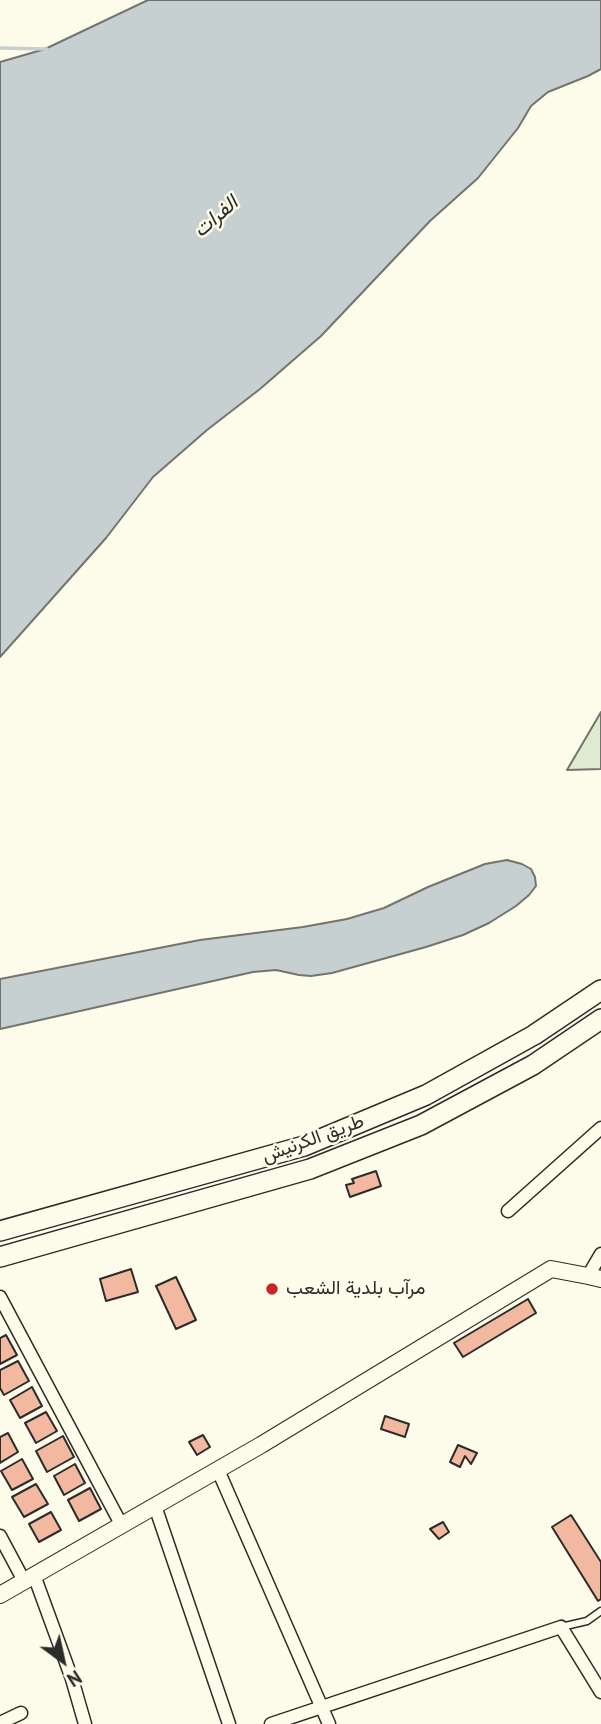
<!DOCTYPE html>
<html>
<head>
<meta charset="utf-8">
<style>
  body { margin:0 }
  #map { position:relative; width:601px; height:1724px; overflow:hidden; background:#fdfbea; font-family:"PT Sans",sans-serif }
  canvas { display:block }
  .north { position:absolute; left:28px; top:1626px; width:70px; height:70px; -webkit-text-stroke:5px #fdfbea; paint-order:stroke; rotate:147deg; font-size:19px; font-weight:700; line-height:28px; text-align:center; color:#2b2b2b }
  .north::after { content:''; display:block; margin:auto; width:24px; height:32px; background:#2b2b2b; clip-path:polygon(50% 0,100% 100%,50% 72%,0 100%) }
</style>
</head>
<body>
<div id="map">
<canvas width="601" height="1724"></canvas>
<div class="north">N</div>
</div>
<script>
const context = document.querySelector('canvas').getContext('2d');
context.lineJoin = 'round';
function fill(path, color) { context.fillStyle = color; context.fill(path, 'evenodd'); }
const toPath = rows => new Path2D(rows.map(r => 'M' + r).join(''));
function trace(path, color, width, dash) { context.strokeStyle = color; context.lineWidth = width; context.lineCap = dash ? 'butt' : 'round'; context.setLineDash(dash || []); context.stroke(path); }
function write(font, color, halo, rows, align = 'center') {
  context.font = font + ' "PT Sans",Vazirmatn,sans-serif'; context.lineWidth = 5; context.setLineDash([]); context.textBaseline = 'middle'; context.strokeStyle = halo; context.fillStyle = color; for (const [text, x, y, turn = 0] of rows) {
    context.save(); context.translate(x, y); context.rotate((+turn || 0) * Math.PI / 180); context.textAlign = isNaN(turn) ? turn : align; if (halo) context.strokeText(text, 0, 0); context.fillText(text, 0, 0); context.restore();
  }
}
const green = toPath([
  [601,712,601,769,567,770,601,712]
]);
fill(green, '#deebd1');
trace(green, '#74746e', 2);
const water = toPath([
  [148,0,601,0,601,69,588,76,548,92,531,106,518,128,478,178,430,221,321,336,260,389,207,430,153,477,106,538,0,657,0,62,45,49,148,0],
  [507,860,522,864,531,869,535,877,536,886,529,895,516,906,489,923,463,935,426,947,332,973,311,976,299,975,276,970,253,972,0,1029,0,979,200,940,303,927,347,919,384,908,428,887,485,864,507,860]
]);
fill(water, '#c7d0d0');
trace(water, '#74746e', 2);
trace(toPath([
  [0,48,47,49]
]), '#c7d0d0', 3.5);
const building = toPath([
  [376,1171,381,1186,350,1197,346,1185,354,1183,352,1179,376,1171],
  [131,1269,138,1292,106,1301,100,1279,131,1269],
  [176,1277,196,1320,176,1329,156,1286,176,1277],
  [528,1299,536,1313,463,1357,454,1343,528,1299],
  [6,1335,17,1355,0,1364,0,1338,6,1335],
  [18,1361,29,1381,4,1395,0,1388,0,1370,18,1361],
  [32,1387,42,1406,20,1418,10,1400,32,1387],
  [46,1412,57,1431,36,1443,25,1423,46,1412],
  [385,1416,409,1424,405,1437,381,1429,385,1416],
  [8,1433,18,1452,0,1463,0,1437,8,1433],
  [203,1435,210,1447,197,1455,189,1442,203,1435],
  [63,1436,74,1457,47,1472,36,1451,63,1436],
  [458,1445,477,1453,471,1464,465,1456,460,1467,450,1462,458,1445],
  [22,1459,33,1479,12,1490,1,1471,22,1459],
  [75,1464,85,1483,64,1495,54,1476,75,1464],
  [36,1484,48,1504,24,1517,12,1497,36,1484],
  [90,1488,101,1509,79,1521,68,1500,90,1488],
  [51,1512,61,1530,39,1542,29,1524,51,1512],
  [571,1515,601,1562,601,1599,598,1601,552,1527,571,1515],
  [443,1522,449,1532,439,1539,430,1529,443,1522]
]);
fill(building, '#f2b8a0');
trace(building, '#2b2b2b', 2);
const lane = toPath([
  [561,1627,587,1621,601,1611]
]);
const street = toPath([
  [508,1211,601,1128],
  [588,1276,601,1254],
  [0,1297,122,1526],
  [218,1470,329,1724],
  [155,1506,229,1724],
  [0,1536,24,1581],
  [34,1575,72,1679,85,1724],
  [0,1723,21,1713],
  [271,1724,561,1627,601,1692]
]);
const secondary = toPath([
  [0,1595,261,1445,551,1269,588,1276,601,1279]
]);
const primary = toPath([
  [0,1231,304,1146,426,1095,534,1035,601,990],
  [0,1257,310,1169,421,1125,533,1065,601,1019]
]);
trace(lane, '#2b2b2b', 9);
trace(street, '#2b2b2b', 15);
trace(secondary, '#2b2b2b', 18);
trace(primary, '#2b2b2b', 22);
trace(lane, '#fdfbea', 6);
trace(street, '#fdfbea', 12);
trace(secondary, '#fdfbea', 16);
trace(primary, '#fdfbea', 19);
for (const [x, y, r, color] of [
  [272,1289,7,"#c62828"]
]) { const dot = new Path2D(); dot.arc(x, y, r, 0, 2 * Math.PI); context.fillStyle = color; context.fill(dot); trace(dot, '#fdfbea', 2.5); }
write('19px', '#2b2b2b', '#fdfbea', [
  ["طريق الكرنيش",313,1139,-20]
]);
write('19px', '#2b2b2b', '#fdfbea', [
  ["مرآب بلدية الشعب",286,1289]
], 'left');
write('italic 21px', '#2b2b2b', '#fdfbea', [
  ["الفرات",216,217,-41]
]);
</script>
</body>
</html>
